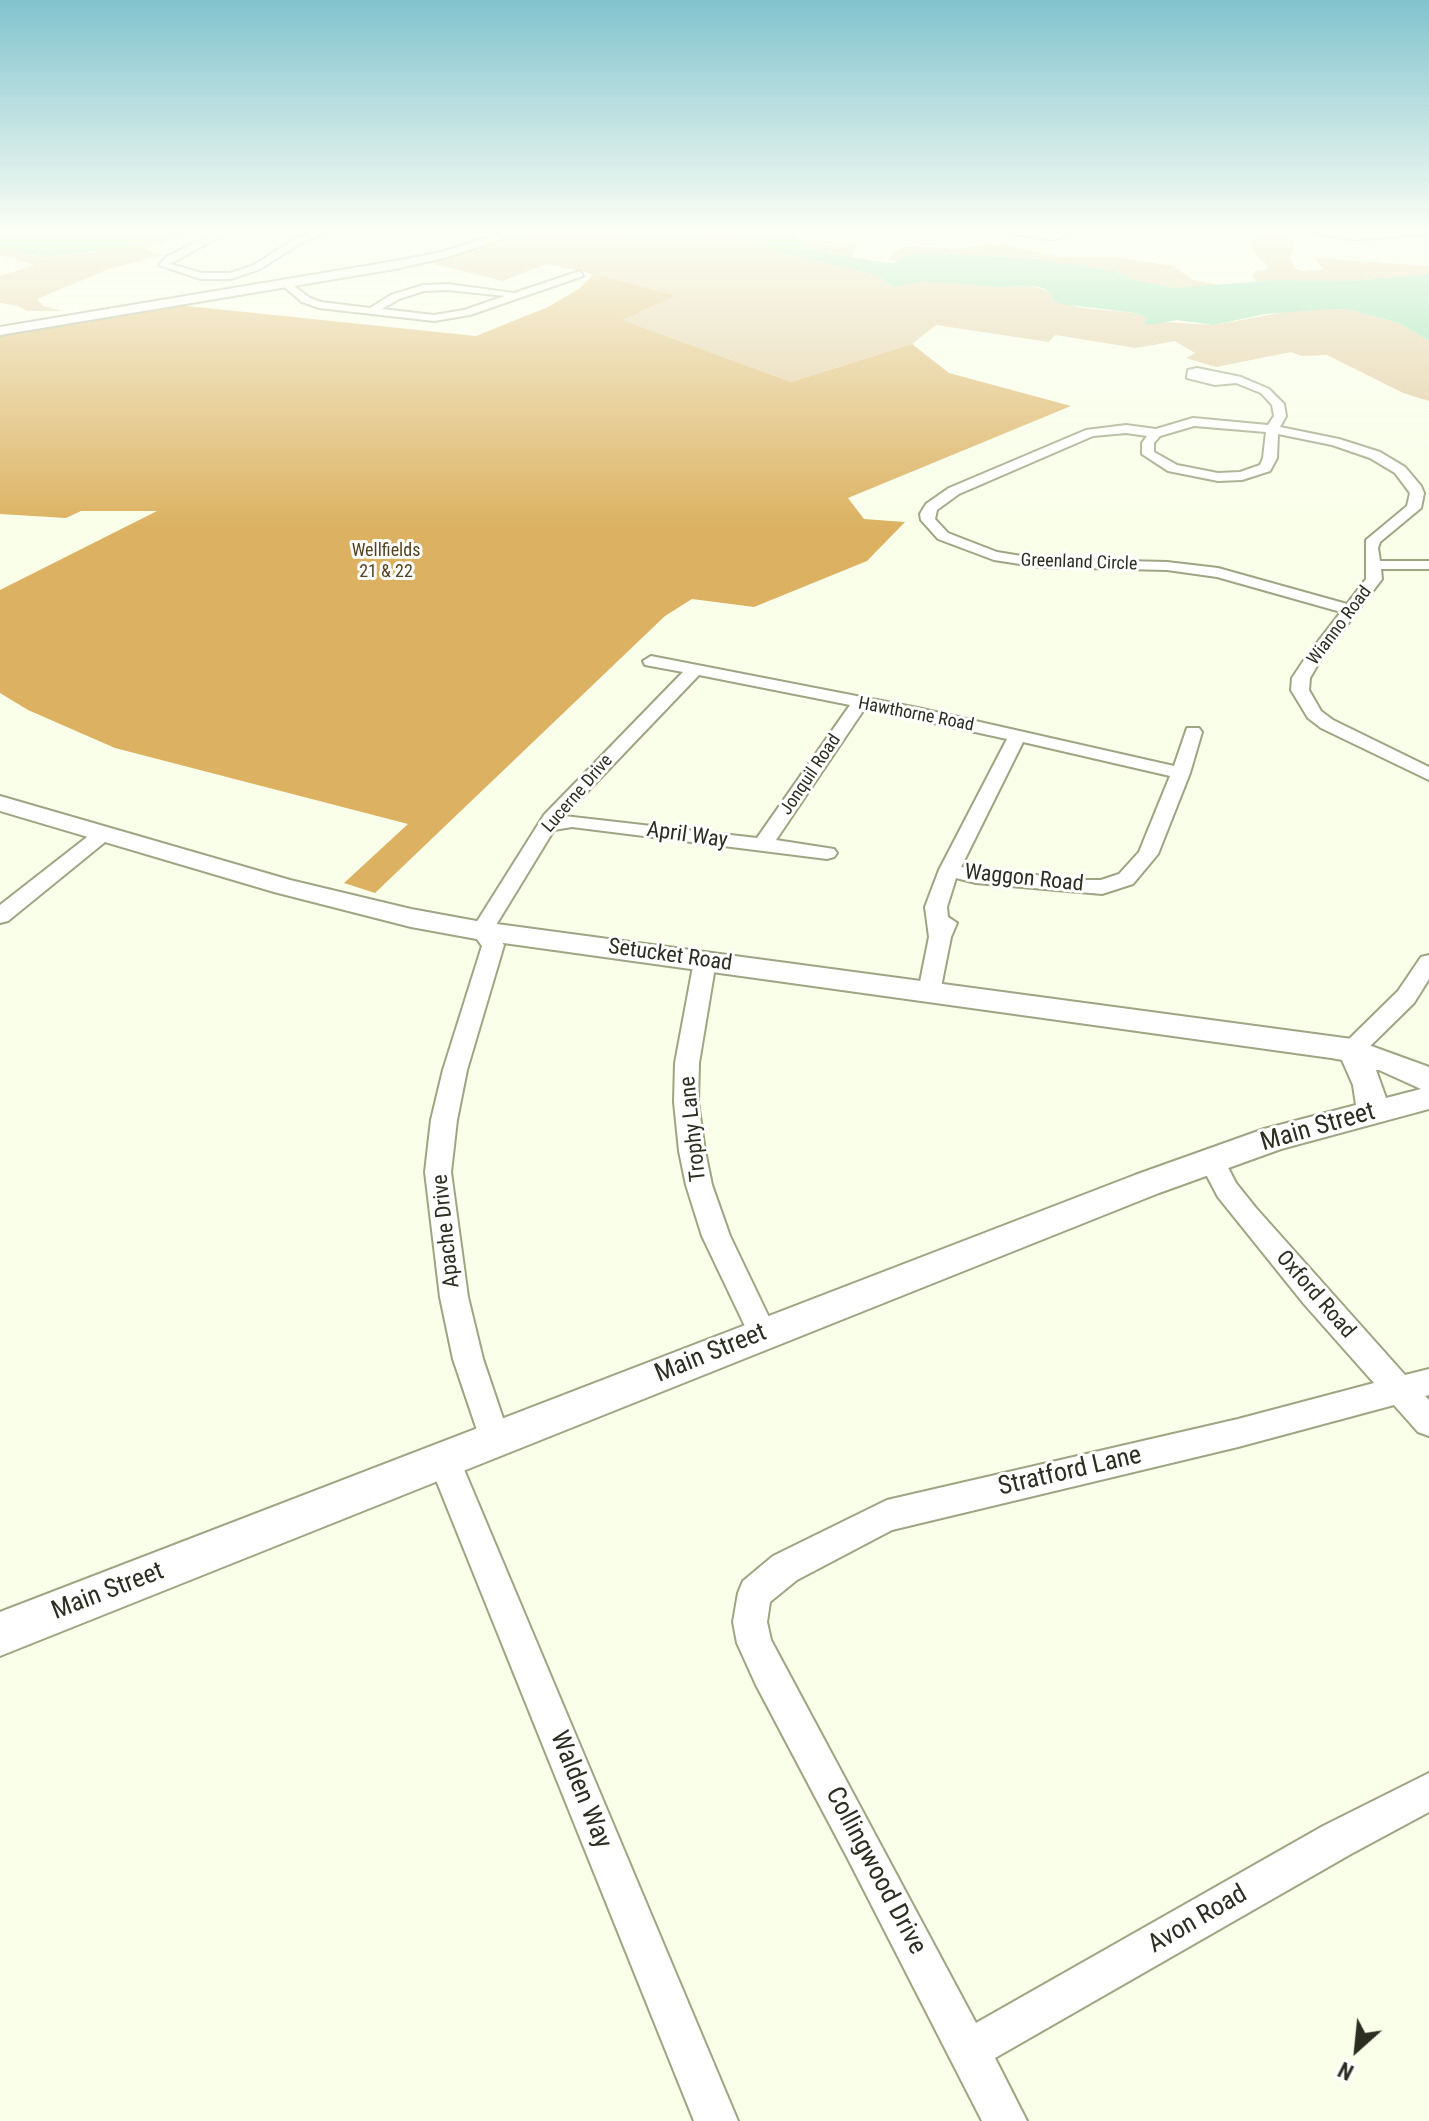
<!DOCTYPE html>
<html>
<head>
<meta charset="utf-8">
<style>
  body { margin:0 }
  #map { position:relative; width:1429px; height:2121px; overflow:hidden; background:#f9ffe9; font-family:"Roboto Condensed",sans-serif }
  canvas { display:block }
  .north { position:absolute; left:1317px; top:2009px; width:80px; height:80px; -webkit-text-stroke:6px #fff; paint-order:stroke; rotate:207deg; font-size:22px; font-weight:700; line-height:32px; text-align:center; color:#2b2e20 }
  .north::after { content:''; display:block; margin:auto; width:28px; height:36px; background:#2b2e20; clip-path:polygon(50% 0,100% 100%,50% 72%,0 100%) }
</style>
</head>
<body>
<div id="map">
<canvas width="1429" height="2121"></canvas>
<div class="north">N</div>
</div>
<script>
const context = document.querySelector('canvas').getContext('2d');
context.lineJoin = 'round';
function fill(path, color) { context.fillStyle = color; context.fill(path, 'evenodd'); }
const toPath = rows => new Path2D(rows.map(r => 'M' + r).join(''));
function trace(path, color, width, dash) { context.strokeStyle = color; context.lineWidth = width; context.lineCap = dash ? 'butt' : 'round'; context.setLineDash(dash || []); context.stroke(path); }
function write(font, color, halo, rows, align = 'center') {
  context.font = font + ' "Roboto Condensed",sans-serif'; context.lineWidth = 6; context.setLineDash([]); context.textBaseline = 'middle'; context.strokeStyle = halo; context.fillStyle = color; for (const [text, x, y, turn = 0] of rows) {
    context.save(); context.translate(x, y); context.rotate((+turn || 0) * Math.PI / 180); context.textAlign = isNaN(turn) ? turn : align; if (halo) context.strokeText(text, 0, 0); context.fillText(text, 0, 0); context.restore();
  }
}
fill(toPath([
  [185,229,197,229,144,249,163,255,112,268,37,299,43,306,62,311,27,311,16,305,0,303,0,276,35,265,0,255,0,248,35,256,89,253,152,242],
  [535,229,592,229,644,237,730,233,778,252,876,275,893,287,924,281,997,287,1032,286,1050,292,1054,301,1082,308,1136,313,1149,319,1144,321,1214,325,1307,308,1351,310,1399,323,1429,341,1429,401,1403,393,1327,355,1302,356,1291,352,1216,367,1186,358,1195,353,1175,341,1136,348,1055,335,1049,342,936,325,912,344,791,382,621,320,673,296,601,275,546,264,503,281,425,262,448,258],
  [760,229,795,229,797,236,805,240,858,242,851,257,802,245],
  [1246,229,1269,230,1295,242,1290,259,1296,269,1303,271,1324,269,1314,258,1429,266,1429,274,1351,281,1256,281,1253,277,1255,271,1267,270,1268,266,1256,255,1251,243,1257,234],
  [988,244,1009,245,1059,257,1113,257,1149,262,1173,266,1193,280,1224,286,1175,288,1135,280,1115,271,1038,259,945,253,915,253,896,261,889,260,894,252,905,246,958,249]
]), '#e0c798');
fill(toPath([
  [579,269,675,296,622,320,791,382,912,344,949,373,1071,406,848,498,864,519,905,522,867,561,754,607,692,599,665,616,375,893,344,883,408,824,115,748,28,710,0,693,0,590,157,511,81,511,66,518,0,514,0,334,168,304,476,336,548,307,580,288,593,275]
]), '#dcb262');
fill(toPath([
  [0,229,185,229,162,239,131,247,43,257,0,248],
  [592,229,760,229,830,253,875,261,894,263,905,256,924,252,1038,259,1115,271,1135,280,1175,288,1276,280,1351,281,1429,274,1429,341,1399,323,1351,310,1332,309,1265,314,1214,325,1176,320,1152,325,1142,323,1148,319,1136,313,1061,304,1054,301,1050,292,1043,288,1032,286,997,287,924,281,894,287,876,275,778,252,731,233,644,237]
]), '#87daa6');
const minor = toPath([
  [222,229,233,229,170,264,202,273,230,273,254,265,295,239,324,229,337,229,301,243,260,269,231,279,201,279,159,265,166,257,222,229],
  [986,229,1040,233,1056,229,1069,235,1053,240,986,229],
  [1294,229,1356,234,1411,229,1429,229,1429,233,1356,240,1294,229],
  [580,271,583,276,470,315,434,321,319,308,302,302,281,284,289,282,310,298,321,302,370,308,391,295,423,285,447,284,514,293,580,271],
  [447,290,505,296,464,310,434,315,382,309,399,299,424,291,447,290],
  [1197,368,1241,377,1269,389,1284,404,1286,416,1280,427,1339,439,1380,452,1405,467,1421,486,1424,493,1421,508,1380,542,1378,548,1380,561,1429,561,1429,569,1381,569,1382,579,1321,659,1310,678,1309,690,1321,711,1333,720,1429,767,1429,780,1321,728,1308,718,1291,690,1292,678,1306,657,1341,612,1217,577,1167,570,1040,567,994,560,938,539,921,520,920,514,926,504,949,488,1086,430,1126,425,1156,429,1193,418,1268,425,1274,416,1272,405,1261,393,1236,383,1215,385,1187,378,1188,370,1197,368],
  [1194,426,1266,432,1263,458,1260,465,1240,472,1218,473,1177,465,1154,452,1154,443,1160,436,1194,426],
  [1126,433,1147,436,1142,443,1142,454,1168,471,1218,481,1242,480,1270,471,1277,458,1278,434,1332,445,1370,458,1395,473,1410,493,1407,506,1366,540,1366,579,1347,604,1218,568,1167,562,1040,559,997,552,948,533,935,519,937,510,959,494,1093,436,1126,433],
  [651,656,918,708,1174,766,1187,728,1199,728,1202,732,1190,773,1158,854,1133,884,1102,894,976,883,956,878,947,907,948,917,957,923,951,937,940,992,937,997,929,1000,921,997,918,992,929,937,925,907,939,870,1007,739,865,708,776,840,834,849,837,853,834,857,827,859,572,827,554,830,493,930,504,945,467,1070,457,1120,451,1172,468,1297,483,1359,510,1439,506,1449,495,1453,484,1449,480,1439,453,1359,440,1297,425,1172,431,1120,443,1070,482,946,471,931,544,815,683,672,645,665,643,661,651,656],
  [699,675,850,705,757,838,564,816,699,675],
  [1023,742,1170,776,1139,852,1119,874,1101,880,1081,880,961,867,1023,742],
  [103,828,110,830,113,834,110,838,8,921,0,923,0,905,96,830,103,828],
  [705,954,713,956,716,961,699,1063,698,1102,705,1151,712,1185,730,1236,777,1334,773,1343,763,1347,753,1343,702,1236,686,1185,679,1151,674,1102,675,1063,694,961,697,956,705,954],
  [1429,955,1429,979,1414,1003,1360,1056,1352,1058,1344,1056,1340,1050,1344,1044,1398,991,1421,957,1429,955],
  [1212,1151,1221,1154,1236,1183,1256,1208,1405,1375,1429,1369,1429,1395,1425,1396,1429,1400,1429,1436,1418,1432,1394,1405,1238,1447,892,1530,797,1580,770,1602,767,1622,771,1640,976,2023,1323,1826,1429,1773,1429,1812,1351,1854,995,2058,1027,2121,982,2121,848,1859,756,1685,737,1643,733,1622,738,1593,743,1581,773,1556,887,1500,1238,1419,1374,1383,1304,1304,1218,1197,1199,1161,1203,1154,1212,1151],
  [444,1445,455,1450,460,1460,738,2121,694,2121,428,1460,433,1450,444,1445]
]);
const major = toPath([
  [514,229,531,229,448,257,395,269,0,335,0,327,395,261,442,252,514,229],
  [0,796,290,880,411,909,482,922,1352,1039,1429,1067,1429,1109,1281,1149,1159,1193,0,1656,0,1612,1135,1175,1264,1129,1356,1105,1353,1085,1342,1060,1331,1058,482,940,411,927,274,892,0,811,0,796],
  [1376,1070,1379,1070,1421,1089,1386,1098,1376,1070]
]);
trace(minor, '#9da583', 4);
trace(major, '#9da583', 4);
fill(minor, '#fff');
fill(major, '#fff');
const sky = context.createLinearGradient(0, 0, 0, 526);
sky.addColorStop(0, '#81c3ce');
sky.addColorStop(0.44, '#fcfff5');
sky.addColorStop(1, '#fcfff500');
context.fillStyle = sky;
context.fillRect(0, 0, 1429, 526);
write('18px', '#53421f', '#fff', [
  ["Wellfields",386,551],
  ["21 & 22",386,572]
]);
write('18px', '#2b2e20', '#fff', [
  ["Greenland Circle",1079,563,2],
  ["Wianno Road",1340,626,-53],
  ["Hawthorne Road",916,715,11],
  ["Jonquil Road",811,775,-56],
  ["Lucerne Drive",578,794,-49]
]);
write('22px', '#2b2e20', '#fff', [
  ["April Way",687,836,8],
  ["Waggon Road",1024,879,6],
  ["Setucket Road",670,956,8],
  ["Trophy Lane",694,1129,-96],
  ["Apache Drive",447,1231,-96],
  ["Oxford Road",1315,1295,49]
]);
write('26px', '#2b2e20', '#fff', [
  ["Main Street",1318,1128,-16],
  ["Main Street",711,1354,-22],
  ["Stratford Lane",1070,1472,-13],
  ["Main Street",108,1592,-21],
  ["Walden Way",580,1790,68],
  ["Collingwood Drive",875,1871,62],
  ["Avon Road",1198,1920,-30]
]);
</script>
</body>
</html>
